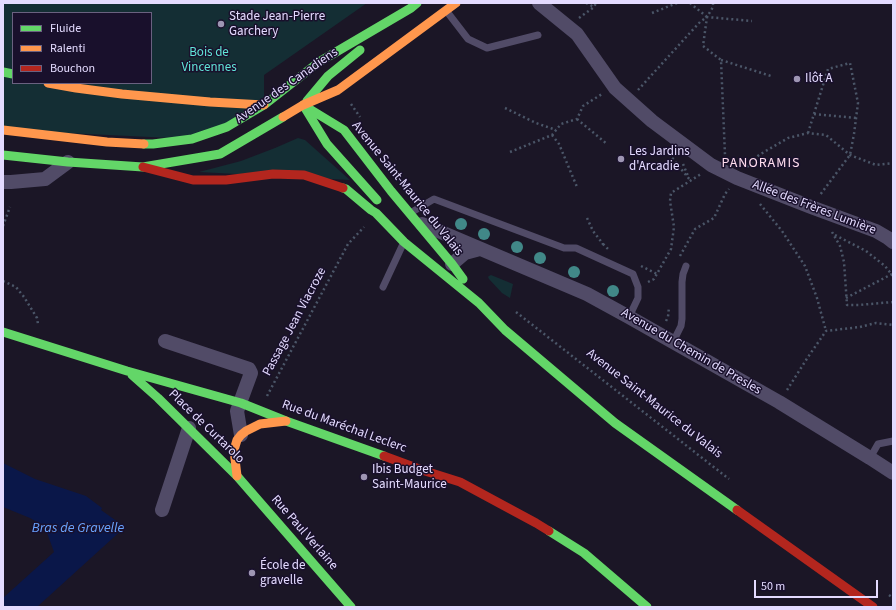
<!DOCTYPE html>
<html>
<head>
<meta charset="utf-8">
<style>
  body { margin:0 }
  #map { position:relative; width:896px; height:610px; overflow:hidden; background:#1b1626; font-family:"Source Sans 3",sans-serif }
  canvas { display:block }
  .frame { position:absolute; inset:0; border:4px solid #e4dbff; pointer-events:none }
  .legend { position:absolute; left:12px; top:12px; width:140px; height:72px; box-sizing:border-box; background:#19102c; border:1px solid #6a6180; margin:0; padding:5px 7px; list-style:none; font-size:12px; color:#e4dbff }
  .legend li { display:flex; align-items:center; gap:8px; height:20px }
  .legend b { width:20px; border:1px solid #6a6180 }
  .scale { position:absolute; left:754px; top:580px; width:124px; height:18px; box-sizing:border-box; border:2px solid #e4dbff; border-top:0; padding-left:5px; font-size:12px; line-height:14px; white-space:nowrap; color:#e4dbff; -webkit-text-stroke:3px #19102c; paint-order:stroke }
</style>
</head>
<body>
<div id="map">
<canvas width="896" height="610"></canvas>
<div class="frame"></div>
<ul class="legend">
<li><b style="height:5px;background:#63d668"></b>Fluide</li>
<li><b style="height:5px;background:#ff974d"></b>Ralenti</li>
<li><b style="height:5px;background:#b3261e"></b>Bouchon</li>
</ul>
<div class="scale">50 m</div>
</div>
<script>
const context = document.querySelector('canvas').getContext('2d');
context.lineJoin = 'round';
function fill(path, color) { context.fillStyle = color; context.fill(path, 'evenodd'); }
const toPath = rows => new Path2D(rows.map(r => 'M' + r).join(''));
function trace(path, color, width, dash) { context.strokeStyle = color; context.lineWidth = width; context.lineCap = dash ? 'butt' : 'round'; context.setLineDash(dash || []); context.stroke(path); }
function write(font, color, halo, rows, align = 'center') {
  context.font = font + ' "Source Sans 3",sans-serif'; context.lineWidth = 3; context.setLineDash([]); context.textBaseline = 'middle'; context.strokeStyle = halo; context.fillStyle = color; for (const [text, x, y, turn = 0] of rows) {
    context.save(); context.translate(x, y); context.rotate((+turn || 0) * Math.PI / 180); context.textAlign = isNaN(turn) ? turn : align; if (halo) context.strokeText(text, 0, 0); context.fillText(text, 0, 0); context.restore();
  }
}
fill(toPath([
  [3,3,367,3,264,75,264,105,192,139,3,130],
  [13,13,151,13,151,83,13,83],
  [298,138,305,140,350,180,199,172,241,161,275,148],
  [491,275,513,284,510,298,502,293,489,279,488,277,489,276]
]), '#142e34');
fill(toPath([
  [3,463,35,479,86,496,102,508,101,510,125,527,37,607,3,607,3,598,54,552,45,527,30,518,3,507]
]), '#0a1749');
trace(toPath([
  [586,3,594,7],
  [690,3,707,17],
  [713,3,713,7,707,17,703,46,721,60,725,155],
  [652,13,677,3],
  [579,18,594,7,596,3],
  [721,60,771,76],
  [638,90,688,35,700,22,707,17,752,21],
  [351,104,360,117],
  [505,108,536,123,556,130],
  [814,114,856,118],
  [577,119,607,144],
  [808,133,828,69,850,63,858,103,854,134,850,155,820,195],
  [552,135,559,144,577,187],
  [510,152,552,135,561,124,577,119,583,106,602,94],
  [669,154,690,180],
  [683,164,688,176],
  [747,167,759,155,788,138,808,133,826,135,850,155,876,165,893,163],
  [760,204,782,231,805,266,817,298,826,331],
  [587,218,593,231,603,244,602,245],
  [3,226,10,207],
  [832,232,840,246,844,262,847,305,859,305,893,302],
  [835,235,866,251,885,266,893,276],
  [603,244,608,249],
  [680,256,695,229,714,218,725,194,729,189],
  [641,266,657,274],
  [3,281,16,287,24,297,37,318,38,324],
  [648,282,654,279,671,249,674,227,670,201,671,193,701,174],
  [846,298,892,274],
  [516,312,729,479],
  [666,321,668,317,669,307],
  [787,390,808,357,826,331,860,327,876,323,893,325],
  [267,396,348,244,364,227],
  [889,595,893,598]
]), '#4b5668', 2.5, [2, 3]);
trace(toPath([
  [448,13,468,39,487,48,538,35],
  [412,212,434,199,564,248,576,248,633,274,638,287,638,298,629,317],
  [383,287,403,244],
  [673,342,681,326,682,319,682,282,683,274,686,266],
  [870,458,878,444,893,441]
]), '#514b67', 7);
trace(toPath([
  [539,3,577,34,615,88,652,121,711,165,737,178,811,207,876,231,888,238,893,242],
  [3,182,11,182,45,179,68,162],
  [422,224,587,294,629,317,779,402,870,458,893,473],
  [452,264,465,253,480,249],
  [165,341,249,369,251,373,237,411,241,435],
  [162,510,189,428]
]), '#514b67', 14);
trace(toPath([
  [3,72,13,74],
  [307,101,328,76,360,50],
  [303,105,344,130,391,191,452,264,463,279],
  [305,108,327,144,377,200],
  [144,144,153,144,192,139,227,127,264,105,319,62,411,8,417,3],
  [3,155,68,162,143,167,220,154,283,117],
  [343,188,346,189,371,210,376,213,404,242,479,303,505,330,615,423,737,510],
  [3,332,127,371,241,403,286,421,384,456],
  [132,375,158,398,237,476,351,607],
  [549,531,584,553,647,607]
]), '#63d668', 9);
trace(toPath([
  [48,83,76,88,122,94,210,102,264,105],
  [283,117,303,105,338,90,456,3],
  [3,130,107,142,144,144],
  [237,476,234,450,237,440,241,435,246,431,260,424,286,421]
]), '#ff974d', 9);
trace(toPath([
  [143,167,193,180,226,180,273,174,304,175,343,188],
  [384,456,422,470,460,482,536,523,549,531],
  [737,510,873,607]
]), '#b3261e', 9);
context.fillStyle = '#418888';
for (const [x, y] of [
  [461,224],
  [484,234],
  [517,247],
  [540,258],
  [574,272],
  [613,291]
]) { context.beginPath(); context.arc(x, y, 6, 0, 2 * Math.PI); context.fill(); }
for (const [x, y, r, color] of [
  [221,24,4,"#9e96b3"],
  [797,79,4,"#9e96b3"],
  [621,159,4,"#9e96b3"],
  [364,477,4,"#9e96b3"],
  [252,573,4,"#9e96b3"]
]) { const dot = new Path2D(); dot.arc(x, y, r, 0, 2 * Math.PI); context.fillStyle = color; context.fill(dot); trace(dot, '#19102c', 1.5); }
write('13px', '#e4dbff', '#19102c', [
  ["Stade Jean-Pierre",229,17],
  ["Garchery",229,32],
  ["Ilôt A",805,79],
  ["Les Jardins",629,152],
  ["d'Arcadie",629,167],
  ["Ibis Budget",372,470],
  ["Saint-Maurice",372,485],
  ["École de",260,566],
  ["gravelle",260,581]
], 'left');
write('13px', '#60e6d8', '#19102c', [
  ["Bois de",209,53],
  ["Vincennes",209,68]
]);
write('13px', '#e4dbff', '#19102c', [
  ["Avenue des Canadiens",287,86,-35],
  ["Avenue Saint-Maurice du Valais",407,189,51],
  ["Allée des Frères Lumière",814,208,21],
  ["Passage Jean Viacroze",295,322,-62],
  ["Avenue du Chemin de Presles",691,352,30],
  ["Avenue Saint-Maurice du Valais",654,404,38],
  ["Place de Curtarolo",206,427,44],
  ["Rue du Maréchal Leclerc",344,427,20],
  ["Rue Paul Verlaine",304,533,49]
]);
context.letterSpacing = '1px';
write('14px', '#fde', '#19102c', [
  ["PANORAMIS",761,164]
]);
context.letterSpacing = '0px';
write('italic 14px', '#69a4ff', '#19102c', [
  ["Bras de Gravelle",78,529]
]);
</script>
</body>
</html>
